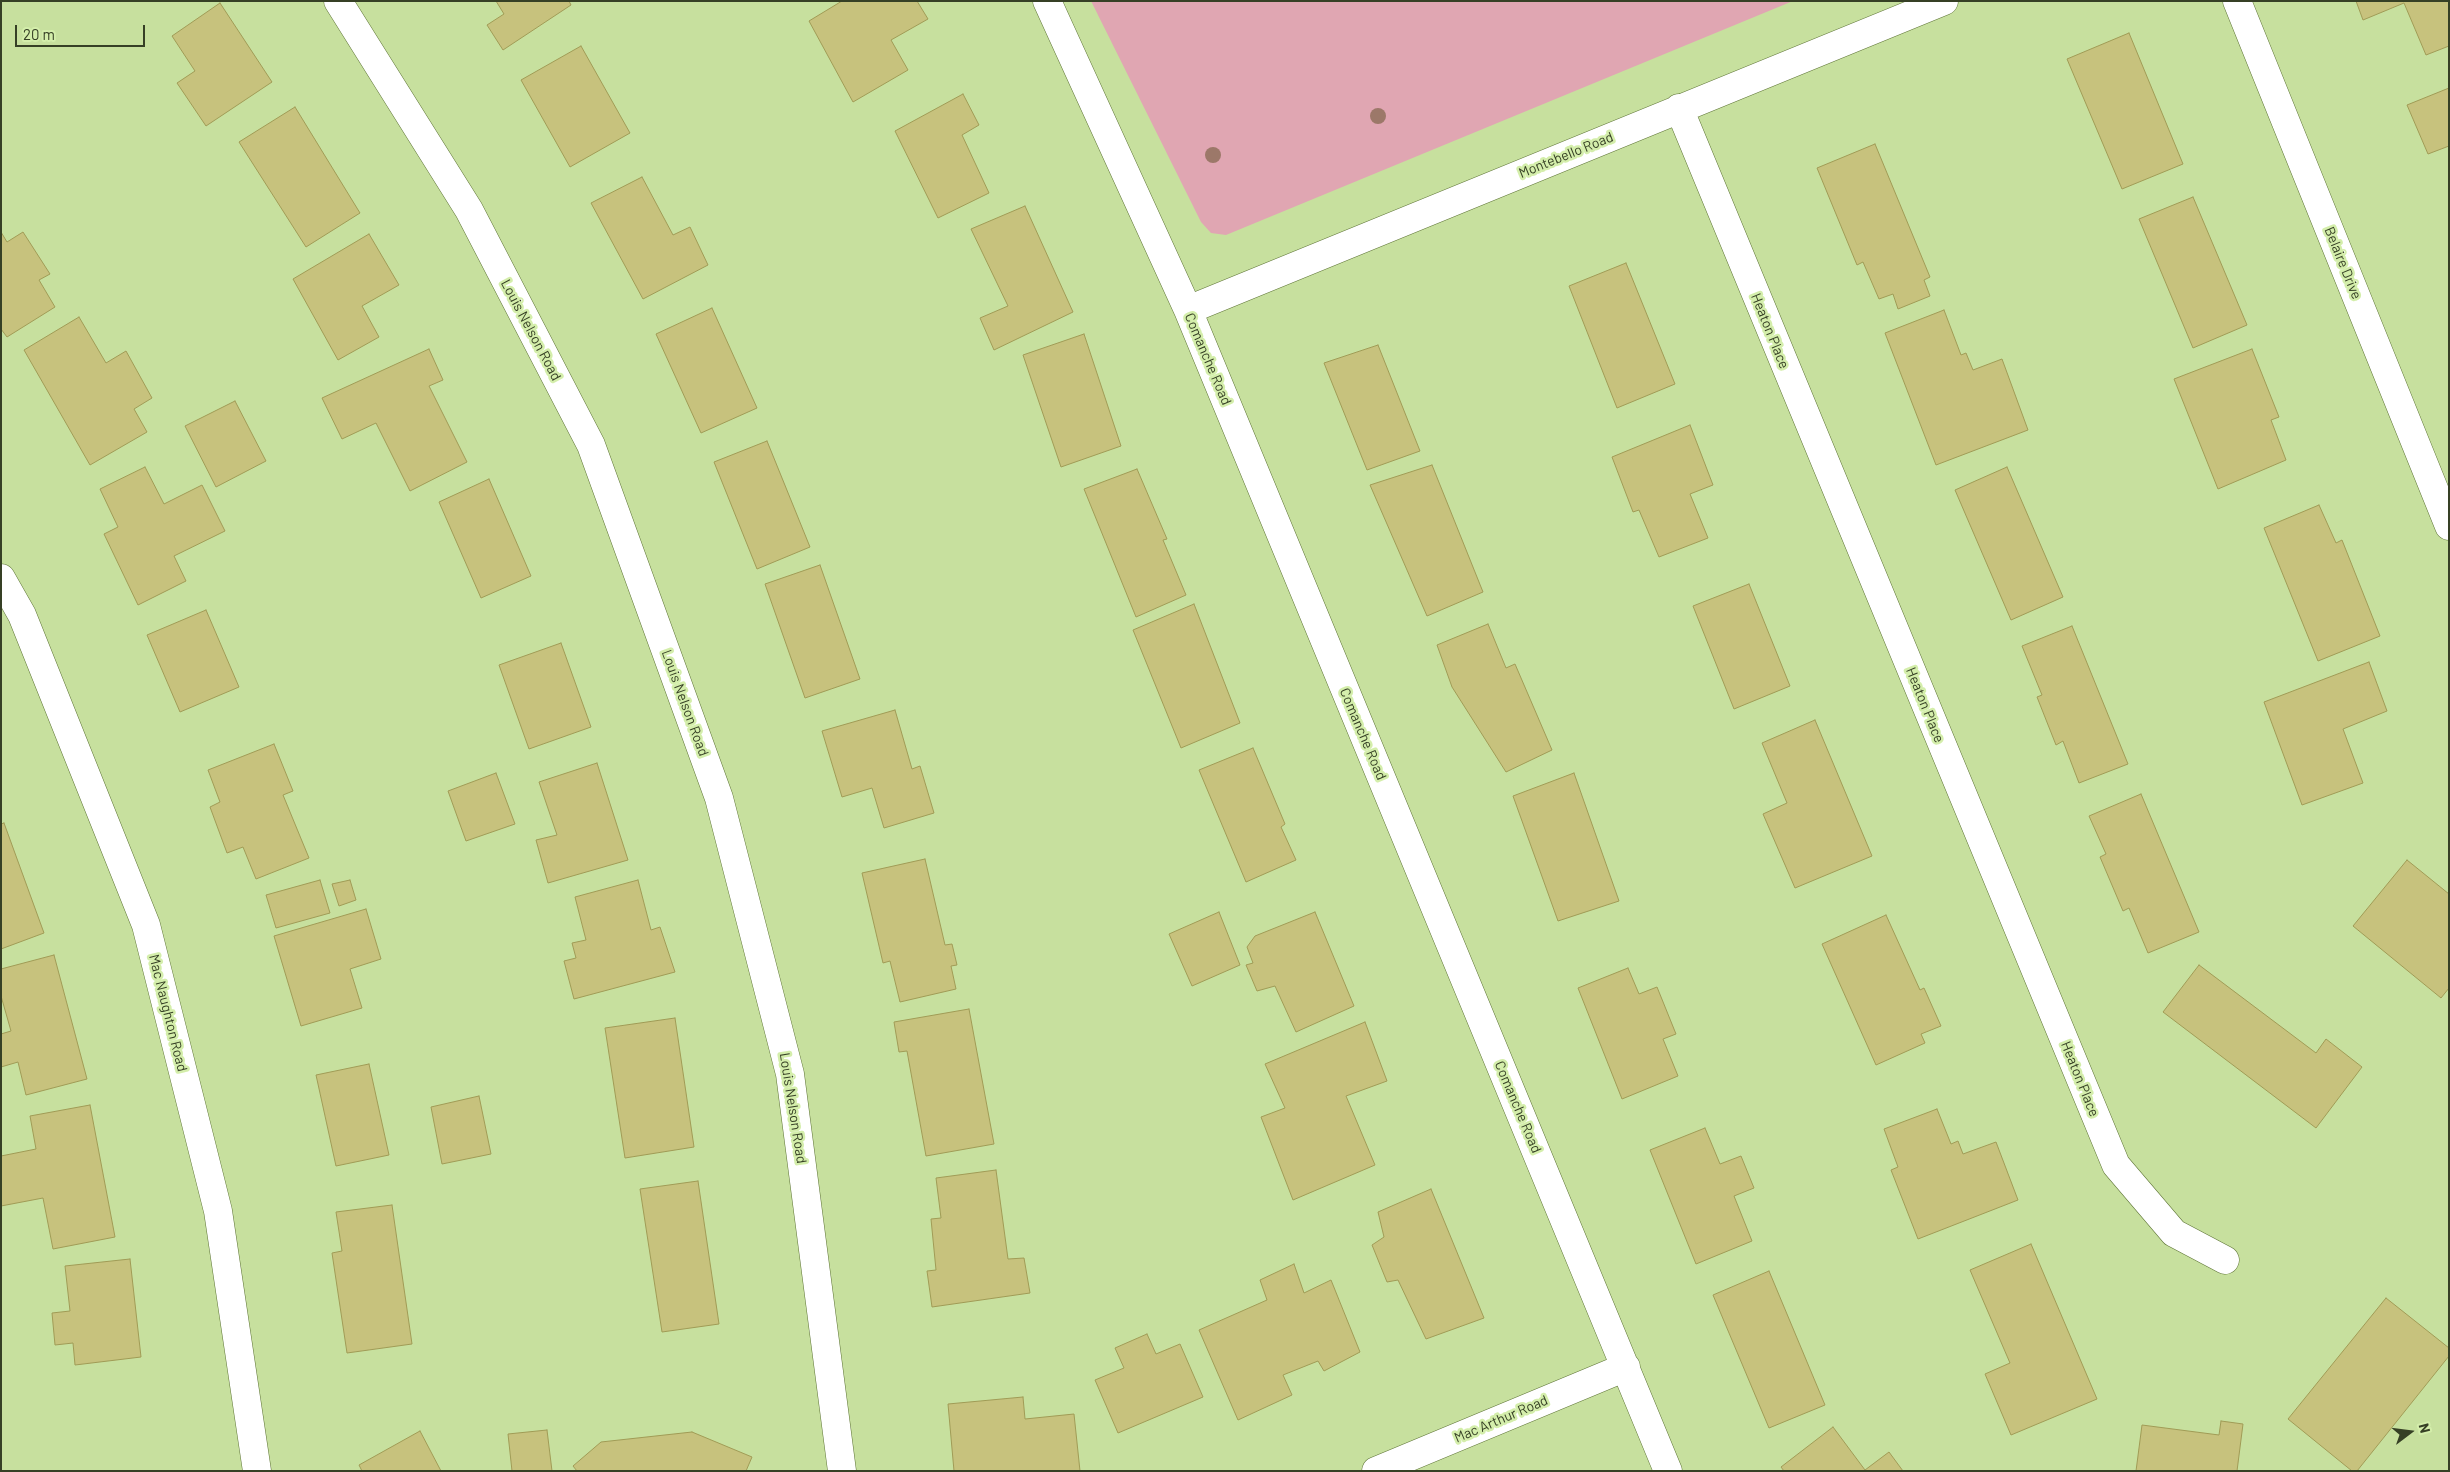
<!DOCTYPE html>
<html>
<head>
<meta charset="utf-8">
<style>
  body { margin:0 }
  #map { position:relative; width:2450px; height:1472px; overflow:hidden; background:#c7e09e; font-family:Barlow,sans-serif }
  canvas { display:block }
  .frame { position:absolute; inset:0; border:2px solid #364025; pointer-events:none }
  .north { position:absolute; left:2385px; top:1407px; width:50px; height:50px; -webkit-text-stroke:4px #d4eeab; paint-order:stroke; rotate:75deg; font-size:14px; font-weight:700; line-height:20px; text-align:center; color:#364025 }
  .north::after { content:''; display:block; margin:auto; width:18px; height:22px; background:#364025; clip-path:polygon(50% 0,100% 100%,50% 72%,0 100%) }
  .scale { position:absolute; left:15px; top:25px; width:130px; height:22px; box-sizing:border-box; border:2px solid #364025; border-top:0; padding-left:6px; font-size:15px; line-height:18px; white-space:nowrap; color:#364025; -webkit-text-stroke:4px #d4eeab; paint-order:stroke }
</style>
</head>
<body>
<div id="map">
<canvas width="2450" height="1472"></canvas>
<div class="frame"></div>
<div class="north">N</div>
<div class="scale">20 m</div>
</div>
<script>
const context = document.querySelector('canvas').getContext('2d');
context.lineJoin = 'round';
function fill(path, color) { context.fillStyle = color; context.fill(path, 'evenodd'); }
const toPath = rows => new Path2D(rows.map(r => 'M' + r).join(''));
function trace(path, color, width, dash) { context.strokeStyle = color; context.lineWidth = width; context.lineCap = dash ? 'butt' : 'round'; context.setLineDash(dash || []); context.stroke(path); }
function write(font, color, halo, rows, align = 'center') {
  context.font = font + ' Barlow,sans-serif'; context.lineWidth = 5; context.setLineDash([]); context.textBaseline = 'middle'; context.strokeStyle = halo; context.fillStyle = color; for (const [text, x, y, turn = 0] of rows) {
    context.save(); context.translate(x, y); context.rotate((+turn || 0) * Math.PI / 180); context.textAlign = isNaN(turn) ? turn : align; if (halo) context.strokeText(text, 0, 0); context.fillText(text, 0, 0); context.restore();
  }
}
fill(toPath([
  [1091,1,1793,1,1226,235,1211,233,1201,222]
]), '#e0a6b2');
const building = toPath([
  [496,1,569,1,571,5,503,50,487,25,504,14,496,1],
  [842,1,917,1,928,19,891,40,908,70,853,102,809,21,842,1],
  [2356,1,2449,1,2449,46,2426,55,2404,3,2363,20,2356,1],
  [220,3,272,82,206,126,177,83,195,71,172,36,220,3],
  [2129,33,2183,164,2122,189,2067,59,2129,33],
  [581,46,630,133,570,167,521,80,581,46],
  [2449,88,2449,146,2428,154,2407,105,2449,88],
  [963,94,979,125,962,135,989,193,938,218,895,131,963,94],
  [295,107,360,213,306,247,239,142,295,107],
  [1875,144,1930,277,1924,280,1930,296,1898,309,1893,294,1879,299,1863,262,1857,265,1817,168,1875,144],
  [642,177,673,235,690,227,708,265,643,299,591,203,642,177],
  [2193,197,2247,325,2193,348,2139,219,2193,197],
  [1025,206,1073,312,994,350,980,318,1008,306,971,229,1025,206],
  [1,232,7,242,23,232,50,274,39,280,55,307,7,337,1,329,1,232],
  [369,234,399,285,362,306,379,337,338,360,293,279,369,234],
  [1626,263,1675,384,1617,408,1569,286,1626,263],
  [712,308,757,408,701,433,656,334,712,308],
  [1944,310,1961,355,1966,353,1973,370,2002,359,2028,430,1936,465,1885,333,1944,310],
  [79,317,106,363,126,351,152,398,134,409,147,432,90,465,24,350,79,317],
  [1084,334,1121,446,1061,467,1023,355,1084,334],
  [1378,345,1420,451,1367,470,1324,363,1378,345],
  [429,349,443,380,429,386,467,462,410,491,376,423,342,439,322,398,429,349],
  [2252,349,2279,417,2271,420,2286,460,2218,489,2174,379,2252,349],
  [235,401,266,461,216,487,185,426,235,401],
  [1690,425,1713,485,1690,494,1708,538,1659,557,1639,510,1633,512,1612,457,1690,425],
  [767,441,810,547,757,569,714,462,767,441],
  [1432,465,1483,592,1427,616,1370,485,1432,465],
  [145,467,164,504,202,485,225,531,174,556,186,581,138,605,104,534,118,527,100,489,145,467],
  [2007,467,2063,597,2011,620,1955,490,2007,467],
  [1137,469,1167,539,1163,540,1186,595,1136,617,1084,489,1137,469],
  [489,479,531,576,481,598,439,502,489,479],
  [2319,505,2336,543,2342,540,2380,636,2318,661,2264,528,2319,505],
  [820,565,860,679,805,698,765,584,820,565],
  [1749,584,1790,686,1734,709,1693,606,1749,584],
  [1194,604,1240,723,1181,748,1133,630,1194,604],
  [206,610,239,687,180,712,147,635,206,610],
  [1488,624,1506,668,1515,664,1552,750,1506,772,1452,687,1437,645,1488,624],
  [2072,626,2128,764,2079,783,2063,741,2056,745,2037,697,2042,695,2022,646,2072,626],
  [561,643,591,727,529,749,499,665,561,643],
  [2369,662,2387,711,2343,729,2363,783,2302,805,2264,702,2369,662],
  [895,710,912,769,920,766,934,813,884,828,872,788,842,797,822,731,895,710],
  [1815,720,1872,856,1795,888,1763,814,1787,803,1762,743,1815,720],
  [274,744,293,791,283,795,309,858,256,879,243,847,227,853,210,807,220,802,208,770,274,744],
  [1253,748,1285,824,1281,827,1296,860,1246,882,1199,770,1253,748],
  [597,763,628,860,548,883,536,840,557,835,539,782,597,763],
  [496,773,515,824,466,841,448,791,496,773],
  [1574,773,1619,901,1558,921,1513,796,1574,773],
  [2141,794,2199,932,2148,953,2129,908,2123,911,2100,857,2106,854,2089,816,2141,794],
  [4,823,44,933,1,949,1,824,4,823],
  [925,859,945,945,952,944,957,965,951,966,956,989,900,1002,890,961,883,963,862,873,925,859],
  [2407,860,2449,894,2449,988,2441,998,2353,926,2407,860],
  [320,880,330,913,276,928,266,895,320,880],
  [350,880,356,900,339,906,332,884,350,880],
  [638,880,651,930,660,927,675,972,574,999,564,961,576,958,572,943,586,940,575,897,638,880],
  [366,909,381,959,350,969,362,1008,301,1026,274,936,366,909],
  [1219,912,1240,965,1192,986,1169,934,1219,912],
  [1315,912,1354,1006,1296,1032,1275,986,1257,991,1246,965,1253,963,1247,947,1255,936,1315,912],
  [1886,915,1920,990,1924,988,1941,1026,1921,1034,1925,1043,1876,1065,1822,944,1886,915],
  [54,955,87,1079,26,1095,18,1062,1,1067,1,1034,11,1031,1,996,1,969,54,955],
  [2199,965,2316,1053,2326,1039,2362,1067,2316,1128,2163,1012,2199,965],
  [1628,968,1639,994,1657,987,1676,1034,1663,1039,1678,1076,1622,1099,1578,988,1628,968],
  [969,1009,994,1144,926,1156,907,1051,899,1052,894,1022,969,1009],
  [675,1018,694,1147,625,1158,605,1028,675,1018],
  [1365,1022,1387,1081,1346,1096,1375,1165,1293,1200,1261,1117,1285,1108,1265,1064,1365,1022],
  [369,1064,389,1155,336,1166,316,1075,369,1064],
  [479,1096,491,1154,442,1164,431,1107,479,1096],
  [90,1105,115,1237,53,1249,43,1198,1,1206,1,1156,36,1149,30,1116,90,1105],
  [1937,1109,1951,1144,1958,1141,1963,1154,1996,1142,2018,1200,1918,1239,1891,1170,1898,1167,1884,1129,1937,1109],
  [1705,1128,1720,1164,1741,1156,1754,1188,1734,1196,1752,1241,1696,1264,1650,1150,1705,1128],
  [996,1170,1008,1259,1024,1258,1030,1293,932,1307,927,1271,936,1270,931,1219,941,1218,936,1178,996,1170],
  [698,1181,719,1324,662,1332,640,1189,698,1181],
  [1431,1189,1484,1318,1426,1339,1398,1280,1387,1282,1372,1245,1384,1237,1378,1212,1431,1189],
  [392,1205,412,1344,347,1353,332,1253,342,1251,336,1212,392,1205],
  [2031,1244,2097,1399,2011,1435,1985,1374,2010,1363,1970,1270,2031,1244],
  [130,1259,141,1357,75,1365,73,1343,55,1345,52,1313,70,1311,65,1266,130,1259],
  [1294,1264,1304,1293,1331,1280,1360,1352,1324,1371,1318,1361,1283,1375,1292,1395,1238,1420,1199,1330,1267,1300,1260,1280,1294,1264],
  [1769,1271,1825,1405,1769,1428,1713,1295,1769,1271],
  [2386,1298,2449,1348,2449,1356,2357,1471,2352,1471,2288,1419,2386,1298],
  [1147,1334,1156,1354,1180,1344,1203,1397,1118,1433,1095,1380,1124,1368,1115,1348,1147,1334],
  [1023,1397,1025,1419,1074,1414,1080,1471,954,1471,948,1404,1023,1397],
  [2221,1421,2243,1424,2237,1471,2136,1471,2142,1425,2219,1435,2221,1421],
  [1833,1427,1865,1470,1889,1452,1903,1471,1784,1471,1781,1467,1833,1427],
  [547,1430,552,1471,512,1471,508,1434,547,1430],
  [420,1431,441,1471,362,1471,359,1465,420,1431],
  [692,1432,752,1457,746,1471,577,1471,573,1466,601,1442,692,1432]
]);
fill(building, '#c7c27d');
trace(building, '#a09b56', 1);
const minor = toPath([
  [338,1,469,210,591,445,719,798,790,1074,842,1471],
  [1047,1,1188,310,1668,1471],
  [2237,1,2449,526],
  [1679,108,2116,1165,2174,1233,2225,1260],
  [1188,310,1944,1],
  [1,578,22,615,146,925,218,1211,257,1471],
  [1376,1471,1626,1367]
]);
trace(minor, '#5f7537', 29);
trace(minor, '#fff', 28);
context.fillStyle = '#9c7869';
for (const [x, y] of [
  [1378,116],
  [1213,155]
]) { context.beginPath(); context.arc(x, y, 8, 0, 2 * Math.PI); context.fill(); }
write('14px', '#364025', '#d4eeab', [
  ["Montebello Road",1566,155,-22],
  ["Belaire Drive",2343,263,68],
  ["Louis Nelson Road",531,330,62],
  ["Heaton Place",1770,331,68],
  ["Comanche Road",1208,359,67],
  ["Louis Nelson Road",685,703,70],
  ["Heaton Place",1925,705,68],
  ["Comanche Road",1363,734,67],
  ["Mac Naughton Road",168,1013,76],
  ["Heaton Place",2080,1079,68],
  ["Comanche Road",1518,1107,67],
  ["Louis Nelson Road",793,1108,81],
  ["Mac Arthur Road",1501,1419,-23]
]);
</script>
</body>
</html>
